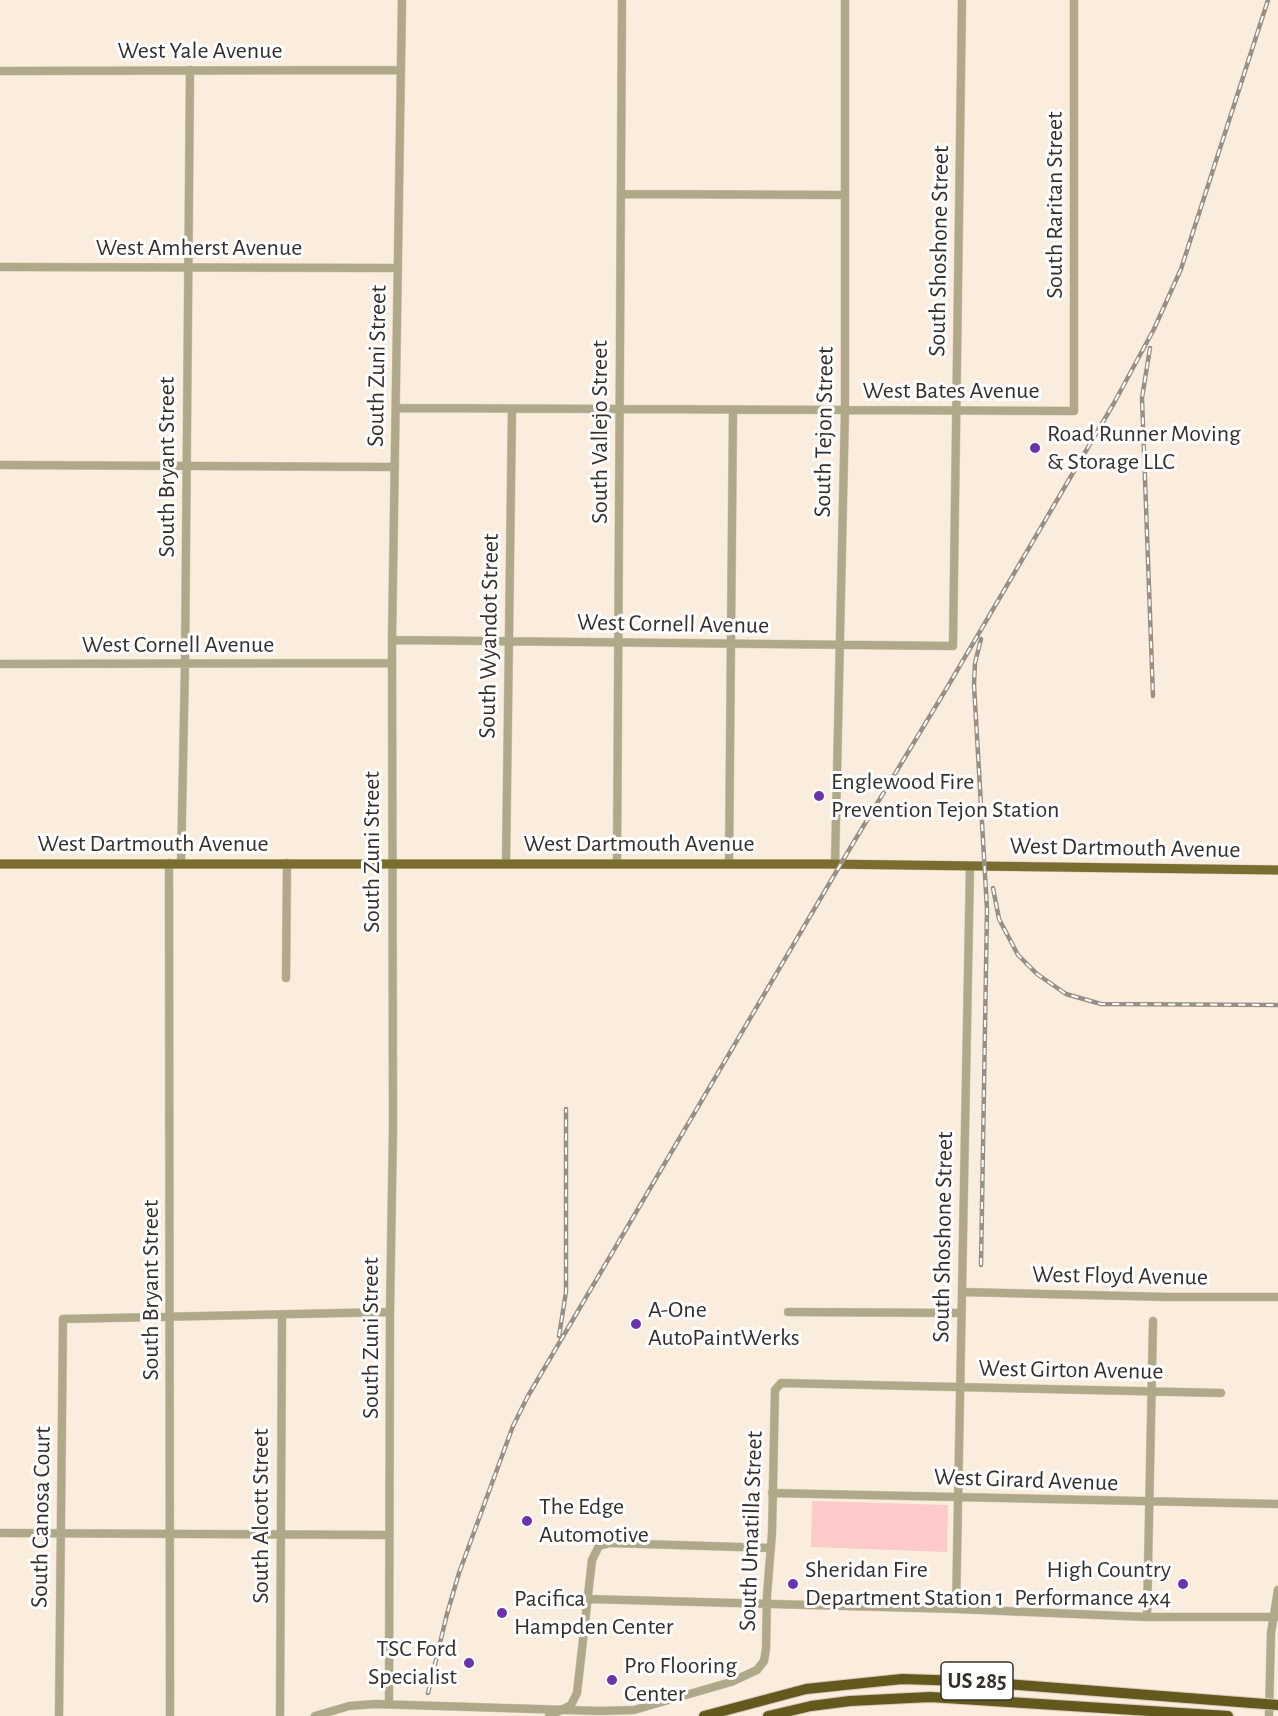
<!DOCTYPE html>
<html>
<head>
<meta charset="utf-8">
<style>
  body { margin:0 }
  canvas { display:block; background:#faeddd }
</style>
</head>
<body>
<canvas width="1278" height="1716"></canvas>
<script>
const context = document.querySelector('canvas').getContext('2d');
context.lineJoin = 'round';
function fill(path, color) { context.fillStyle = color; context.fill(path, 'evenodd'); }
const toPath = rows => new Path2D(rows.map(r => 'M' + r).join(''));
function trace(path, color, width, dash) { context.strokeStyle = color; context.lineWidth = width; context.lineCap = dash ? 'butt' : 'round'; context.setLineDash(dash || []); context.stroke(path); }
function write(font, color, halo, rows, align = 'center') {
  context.font = font + ' "Alegreya Sans",sans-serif'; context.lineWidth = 6; context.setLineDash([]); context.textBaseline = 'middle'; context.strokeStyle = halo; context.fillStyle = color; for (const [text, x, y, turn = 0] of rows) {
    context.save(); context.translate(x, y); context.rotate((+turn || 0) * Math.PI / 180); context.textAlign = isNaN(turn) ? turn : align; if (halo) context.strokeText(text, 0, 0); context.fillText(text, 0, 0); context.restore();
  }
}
fill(toPath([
  [812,1501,948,1505,947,1552,811,1547]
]), '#fbcac9');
const minor = toPath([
  [0,71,400,70],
  [621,194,845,195],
  [0,267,398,268],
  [396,408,1074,411,1074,0],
  [0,465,395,467],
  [392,640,953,646,962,0],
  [0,664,392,663],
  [169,863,170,1716],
  [181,863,185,665,190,70],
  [506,863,512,409],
  [617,864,622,0],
  [729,864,733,410],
  [835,864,845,410,845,0],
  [286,978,287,863],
  [962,1292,1168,1297,1278,1297],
  [788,1312,961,1313],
  [772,1493,1278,1504],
  [0,1533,389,1535],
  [588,1599,956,1609,1147,1617,1278,1617],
  [956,1609,970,866],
  [1147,1617,1153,1321],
  [389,1704,390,1312,393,1128,392,640,402,0],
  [59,1716,63,1319,390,1312],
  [280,1716,282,1316],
  [315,1716,349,1706,375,1704,600,1711,634,1710,731,1682,757,1670,764,1661,766,1649,767,1595,772,1533,775,1390,781,1383,1221,1393],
  [549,1716,571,1705,577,1693,592,1560,599,1546,610,1543,771,1548],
  [1269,1716,1271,1633,1278,1590]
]);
const major = toPath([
  [0,864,827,864,1278,870]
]);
const highway = toPath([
  [704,1716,806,1689,902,1679,967,1681,1252,1703],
  [768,1716,811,1706,850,1701,930,1697,1228,1716]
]);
trace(minor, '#d6cbbd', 9);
trace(major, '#d6cbbd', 10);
trace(highway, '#d6cbbd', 12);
trace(minor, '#afa989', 8);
trace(major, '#796e2f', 9);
trace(highway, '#63591d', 10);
const rail = toPath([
  [1150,348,1142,398,1153,696],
  [993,888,999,919,1018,955,1037,974,1066,994,1101,1004,1278,1005],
  [981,1265,987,909,974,685,975,663,981,639],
  [559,1336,566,1292,566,1109],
  [428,1693,447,1614,459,1573,513,1426,528,1396,849,850,948,686,1114,403,1154,329,1181,269,1268,0]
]);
trace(rail, '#999085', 4.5);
trace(rail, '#fff', 2, [7]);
const highwayBridge = toPath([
  [1252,1703,1278,1705]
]);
trace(highwayBridge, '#d6cbbd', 12, []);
trace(highwayBridge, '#63591d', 10);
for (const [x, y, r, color] of [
  [1035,448,6,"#6c34ab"],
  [819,796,6,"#6c34ab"],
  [636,1324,6,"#6c34ab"],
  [527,1521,6,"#6c34ab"],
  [793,1584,6,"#6c34ab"],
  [1183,1584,6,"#6c34ab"],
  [502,1613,6,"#6c34ab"],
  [469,1663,6,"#6c34ab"],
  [612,1680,6,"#6c34ab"]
]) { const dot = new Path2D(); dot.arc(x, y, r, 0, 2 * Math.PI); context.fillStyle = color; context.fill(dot); trace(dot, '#fff', 2); }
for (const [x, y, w] of [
  [977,1681,72]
]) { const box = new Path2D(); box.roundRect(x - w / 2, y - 19, w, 38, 4.5); context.fillStyle = '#fff'; context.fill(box); trace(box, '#342f29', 1.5); }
write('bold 22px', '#342f29', null, [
  ["US 285",977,1681]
]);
write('24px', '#342f29', '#fff', [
  ["West Yale Avenue",200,51],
  ["South Raritan Street",1055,205,-90],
  ["West Amherst Avenue",199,248],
  ["South Shoshone Street",939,251,-89],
  ["South Zuni Street",377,366,-89],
  ["West Bates Avenue",951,391],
  ["South Vallejo Street",600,432,-90],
  ["South Tejon Street",824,432,-89],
  ["South Bryant Street",167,467,-90],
  ["West Cornell Avenue",673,624,1],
  ["South Wyandot Street",489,636,-89],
  ["West Cornell Avenue",178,645],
  ["West Dartmouth Avenue",153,844],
  ["West Dartmouth Avenue",639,844],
  ["West Dartmouth Avenue",1125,848,1],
  ["South Zuni Street",372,852,-90],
  ["South Shoshone Street",943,1237,-89],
  ["West Floyd Avenue",1120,1276,1],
  ["South Bryant Street",151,1290,-90],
  ["South Zuni Street",371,1338,-90],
  ["West Girton Avenue",1071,1370,1],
  ["West Girard Avenue",1026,1480,2],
  ["South Alcott Street",261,1516,-90],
  ["South Canosa Court",41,1517,-89],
  ["South Umatilla Street",751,1531,-88]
]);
write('24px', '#342f29', '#fff', [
  ["Road Runner Moving",1047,434],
  ["& Storage LLC",1047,462],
  ["Englewood Fire",831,782],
  ["Prevention Tejon Station",831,810],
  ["A-One",648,1310],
  ["AutoPaintWerks",648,1338],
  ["The Edge",539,1507],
  ["Automotive",539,1535],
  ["Sheridan Fire",805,1570],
  ["Department Station 1",805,1598],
  ["High Country",1171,1570,"right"],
  ["Performance 4x4",1171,1598,"right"],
  ["Pacifica",514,1599],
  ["Hampden Center",514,1627],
  ["TSC Ford",457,1649,"right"],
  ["Specialist",457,1677,"right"],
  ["Pro Flooring",624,1666],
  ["Center",624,1694]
], 'left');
</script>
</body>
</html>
